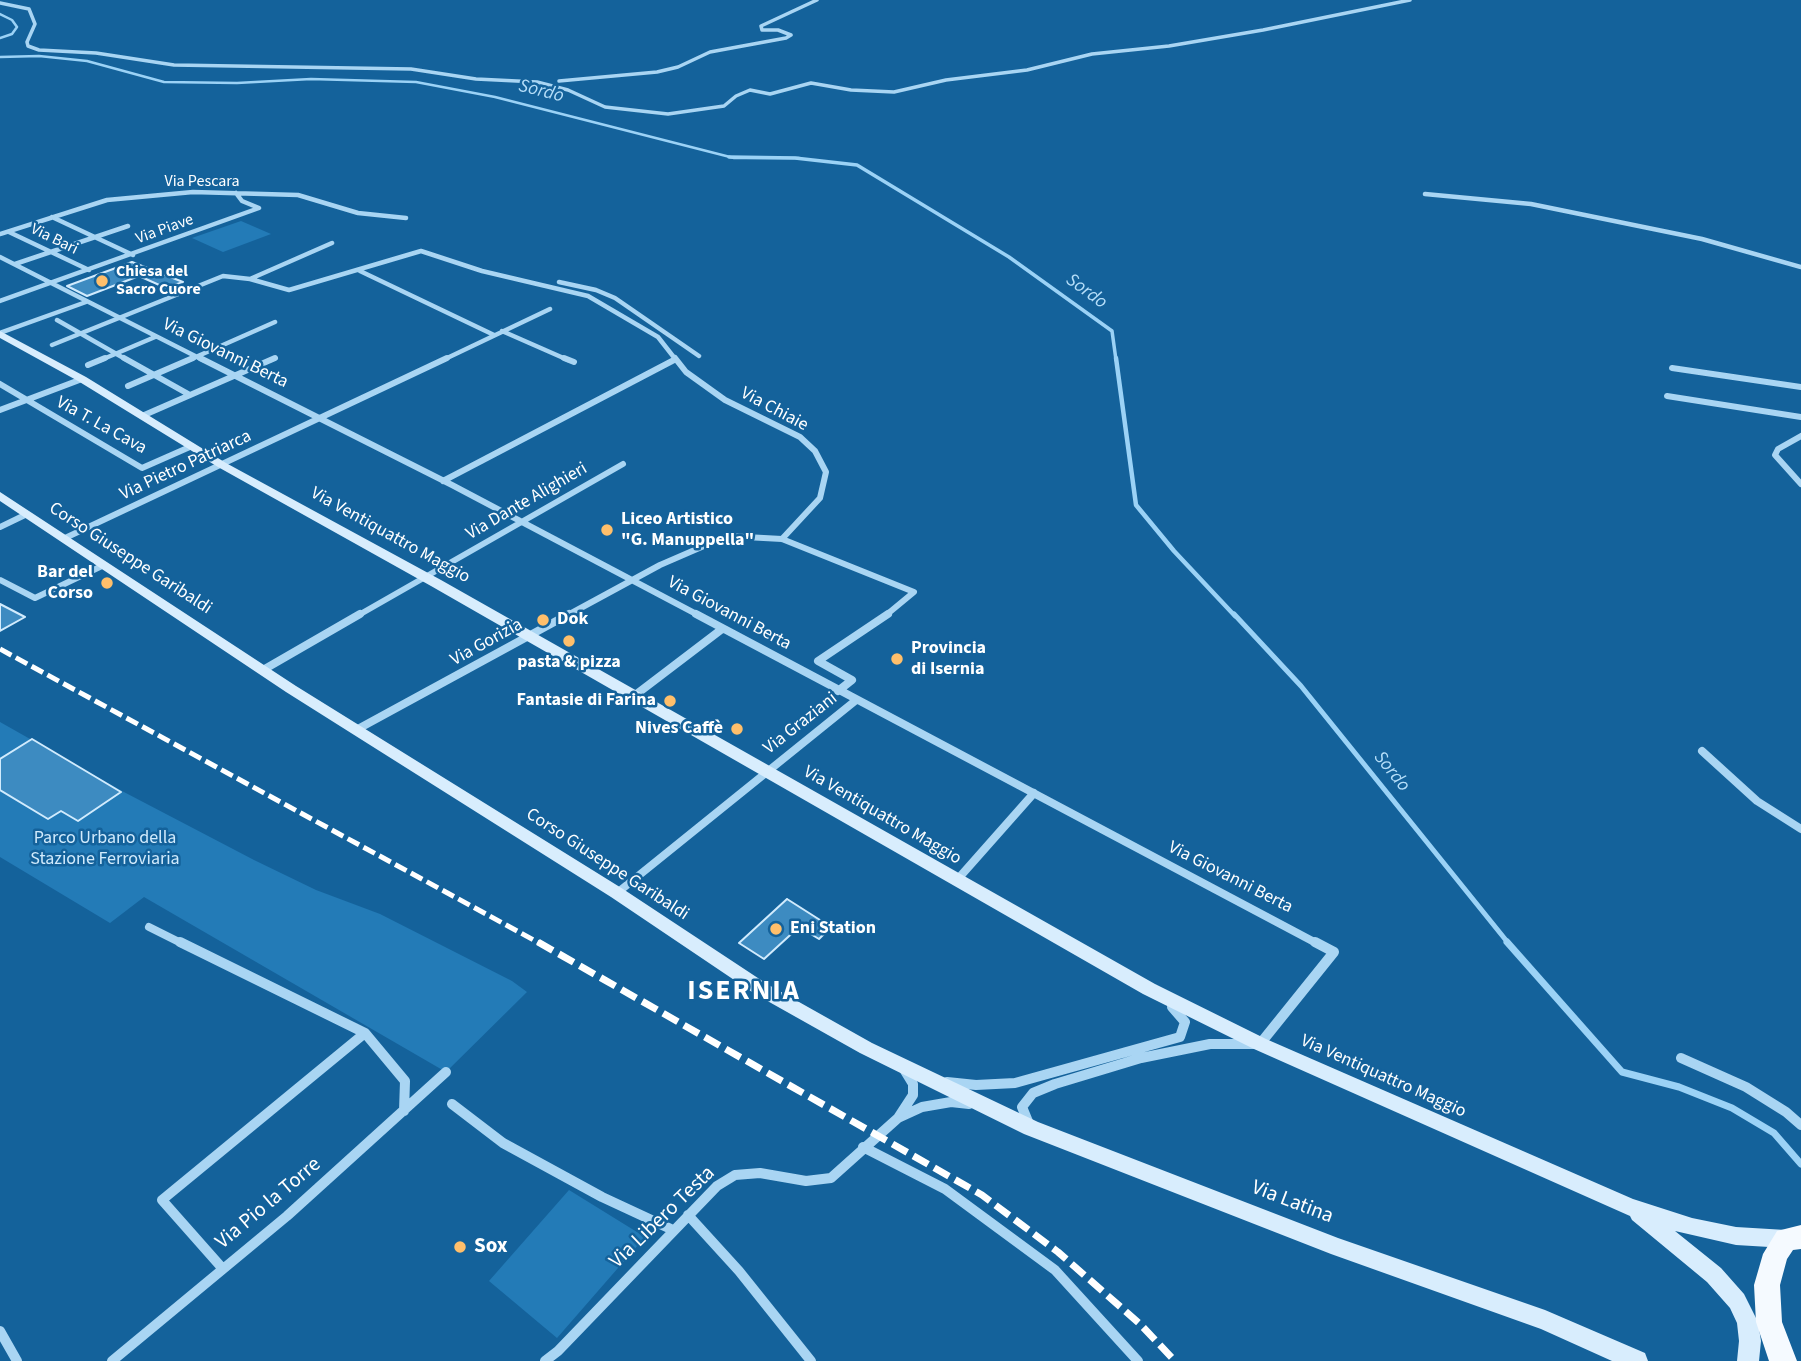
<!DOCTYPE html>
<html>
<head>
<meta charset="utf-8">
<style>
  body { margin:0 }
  canvas { display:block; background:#14629b }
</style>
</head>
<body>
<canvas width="1801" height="1361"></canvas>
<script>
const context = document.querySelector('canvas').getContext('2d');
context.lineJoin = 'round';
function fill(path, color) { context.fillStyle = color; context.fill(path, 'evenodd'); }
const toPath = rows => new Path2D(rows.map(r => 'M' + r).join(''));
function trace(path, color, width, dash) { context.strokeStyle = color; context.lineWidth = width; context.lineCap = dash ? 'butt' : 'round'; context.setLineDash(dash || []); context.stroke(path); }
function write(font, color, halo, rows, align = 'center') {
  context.font = font + ' "Source Sans 3",sans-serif'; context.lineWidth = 5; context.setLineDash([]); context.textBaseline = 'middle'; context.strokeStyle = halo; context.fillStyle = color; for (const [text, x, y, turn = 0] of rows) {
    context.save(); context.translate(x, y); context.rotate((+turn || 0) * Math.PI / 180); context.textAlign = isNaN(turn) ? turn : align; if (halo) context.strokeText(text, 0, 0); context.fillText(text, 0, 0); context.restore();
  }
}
fill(toPath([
  [241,221,271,234,223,252,192,238],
  [0,722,122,791,254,860,316,890,380,914,512,981,527,992,446,1072,144,897,110,923,0,857],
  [569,1190,645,1237,557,1338,489,1281]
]), '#237bb7');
trace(toPath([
  [0,14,12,20,17,27,12,34,0,38],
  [0,57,39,56,87,61,164,82,237,83,311,79,416,82,495,97,734,158,799,158]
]), '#9bd2f6', 2.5);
trace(toPath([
  [729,157,795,158,857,165,1009,257,1112,331,1116,360]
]), '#9bd2f6', 3.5);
trace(toPath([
  [1116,358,1136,505,1174,551,1235,616]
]), '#9bd2f6', 4.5);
trace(toPath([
  [1234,614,1301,686,1509,944]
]), '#9bd2f6', 5);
trace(toPath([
  [1507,942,1622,1072,1679,1087,1732,1108,1774,1133,1801,1164]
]), '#9bd2f6', 7);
const building = toPath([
  [132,262,183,282,166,288,139,276,87,296,67,286,132,262],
  [0,604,25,617,0,631,0,604],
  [32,739,121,792,78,821,61,811,48,819,0,790,0,759,32,739],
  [787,899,831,927,819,939,799,927,764,959,739,943,787,899]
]);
fill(building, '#3d8bc1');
trace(building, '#d1ebfd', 2);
trace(toPath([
  [0,3,29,9,35,24,27,42,28,46,39,50,96,53,174,65,411,69,476,79,537,82,568,90,605,107,668,114,724,106,736,96,750,90,770,94,811,83,851,90,894,92,946,80,1027,70,1092,54,1169,46,1263,30,1410,0],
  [559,81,657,72,678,67,710,52,786,38,791,35,778,30,762,30,761,26,817,0]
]), '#a9d5f3', 3.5);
trace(toPath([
  [1425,194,1531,204,1702,239,1801,267],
  [52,217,133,255],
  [9,232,89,270],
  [0,234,107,200,193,192,298,195,358,213,406,218],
  [0,257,203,360],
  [15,264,128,226],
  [360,271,494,335],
  [250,279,332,243],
  [559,282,596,290,615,298,699,356],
  [0,301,259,208,242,201,236,193],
  [57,320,127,360],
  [502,331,568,360],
  [0,333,86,302],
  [52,345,223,276,250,279,289,290,421,251,482,271,588,296,658,337,676,360],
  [101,360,155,337],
  [189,360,275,322],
  [271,360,275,358],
  [443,360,550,309]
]), '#a9d5f3', 4.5);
trace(toPath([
  [124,358,190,395],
  [200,358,452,485,700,616],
  [564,358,574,362],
  [675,358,686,372,725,400,800,437,815,451,826,472,820,498,782,539],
  [88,365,105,358],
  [1672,368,1801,387],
  [0,384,142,468,192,446],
  [128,386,193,358],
  [1667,396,1801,417],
  [0,410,82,379],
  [142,416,275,358],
  [1801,436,1778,449,1775,455,1801,484],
  [443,481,674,360],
  [0,527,27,514],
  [63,539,447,358],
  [0,580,35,598,104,565],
  [357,616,623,464],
  [566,616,660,565,727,536,782,539,914,592,885,616]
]), '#a9d5f3', 6);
trace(toPath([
  [696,614,1318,944],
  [263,670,360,614],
  [838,691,852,680,818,661,888,614],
  [634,696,722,629],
  [356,730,569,614],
  [1702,751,1757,801,1801,829],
  [957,880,1034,793],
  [617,893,855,701],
  [149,927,183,944]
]), '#a9d5f3', 8);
trace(toPath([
  [180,942,365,1033,405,1081,404,1111],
  [1681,1058,1746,1087,1786,1112,1801,1125],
  [905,1071,913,1084,913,1095,898,1118,922,1107,951,1102,969,1104],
  [947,1082,976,1085,1015,1083,1180,1037,1185,1022,1172,1007],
  [452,1104,503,1143,602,1197,673,1230],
  [1029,1124,1022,1107,1033,1093,1055,1084,1141,1058,1210,1044,1260,1044,1334,952,1315,942],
  [863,1147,945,1189,1055,1270,1138,1361],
  [688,1215,739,1271,811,1361],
  [223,1269,162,1200,365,1033],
  [0,1331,17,1361],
  [112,1361,287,1216,446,1072],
  [545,1361,558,1351,717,1186,735,1175,760,1173,806,1181,831,1178,898,1118]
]), '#a9d5f3', 10);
fill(toPath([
  [0,331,86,377,226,463,441,580,1155,984,1266,1039,1633,1199,1692,1218,1736,1227,1786,1230,1793,1232,1796,1239,1793,1246,1786,1248,1736,1245,1675,1231,1721,1268,1744,1294,1758,1322,1761,1341,1759,1361,1737,1361,1739,1341,1737,1323,1730,1308,1707,1282,1632,1220,1630,1216,1254,1049,1143,994,431,586,218,467,78,381,0,338,0,331],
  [0,492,296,686,623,889,767,984,872,1043,1038,1122,1338,1238,1545,1310,1645,1353,1648,1361,1612,1361,1541,1329,1331,1254,1024,1134,860,1053,755,994,611,897,286,692,0,501,0,492]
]), '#d8edfd');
fill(toPath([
  [1801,1225,1801,1249,1793,1250,1787,1259,1780,1285,1782,1322,1797,1361,1769,1361,1756,1322,1754,1285,1763,1254,1777,1231,1801,1225]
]), '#f5faff');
trace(toPath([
  [0,649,541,944]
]), '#fff', 5, [13, 5]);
trace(toPath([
  [538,942,982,1195,1058,1252,1140,1324,1175,1361]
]), '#fff', 7, [17, 7]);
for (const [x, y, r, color] of [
  [102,281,7,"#ffbf6b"],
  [607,530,7,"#ffbf6b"],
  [107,583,7,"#ffbf6b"],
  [543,620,7,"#ffbf6b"],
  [569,641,7,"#ffbf6b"],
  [897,659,7,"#ffbf6b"],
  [670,701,7,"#ffbf6b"],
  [737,729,7,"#ffbf6b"],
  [776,929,7,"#ffbf6b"],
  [460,1247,7,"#ffbf6b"]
]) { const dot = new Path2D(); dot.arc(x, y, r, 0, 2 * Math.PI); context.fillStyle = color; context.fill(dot); trace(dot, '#14629b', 2.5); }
write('16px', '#fff', '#14629b', [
  ["Via Pescara",202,182],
  ["Via Piave",165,230,-20],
  ["Via Bari",54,240,26]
]);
write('bold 16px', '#fff', '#14629b', [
  ["Chiesa del",116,272],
  ["Sacro Cuore",116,290]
], 'left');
write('18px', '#fff', '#14629b', [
  ["Via Giovanni Berta",225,354,26],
  ["Via Chiaie",774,410,28],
  ["Via T. La Cava",101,426,29],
  ["Via Pietro Patriarca",186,466,-25],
  ["Via Dante Alighieri",527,502,-30],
  ["Via Ventiquattro Maggio",390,536,29],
  ["Corso Giuseppe Garibaldi",130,559,33],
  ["Via Giovanni Berta",729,614,28],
  ["Via Gorizia",487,643,-29],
  ["Via Graziani",801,724,-38],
  ["Via Ventiquattro Maggio",882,816,30],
  ["Corso Giuseppe Garibaldi",607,865,33],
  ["Via Giovanni Berta",1230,878,27],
  ["Via Ventiquattro Maggio",1383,1077,24]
]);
write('bold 18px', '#fff', '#14629b', [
  ["Liceo Artistico",621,520],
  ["\"G. Manuppella\"",621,541],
  ["Bar del",93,573,"right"],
  ["Corso",93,594,"right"],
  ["Dok",557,620],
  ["Provincia",911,649],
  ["di Isernia",911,670],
  ["pasta & pizza",569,663,"center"],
  ["Fantasie di Farina",656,701,"right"],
  ["Nives Caffè",723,729,"right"],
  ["Eni Station",790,929]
], 'left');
write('18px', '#d1ebfd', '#14629b', [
  ["Parco Urbano della",105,839],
  ["Stazione Ferroviaria",105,860]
]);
write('italic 19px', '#b5def9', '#14629b', [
  ["Sordo",541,92,14],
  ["Sordo",1086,292,36],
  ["Sordo",1391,772,51]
]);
write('21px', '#fff', '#14629b', [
  ["Via Latina",1292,1203,21],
  ["Via Pio la Torre",269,1204,-40],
  ["Via Libero Testa",663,1218,-44]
]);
write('bold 21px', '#fff', '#14629b', [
  ["Sox",474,1247]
], 'left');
context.letterSpacing = '2px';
write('bold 28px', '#fff', '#14629b', [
  ["ISERNIA",744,993]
]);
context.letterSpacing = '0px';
</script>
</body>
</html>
